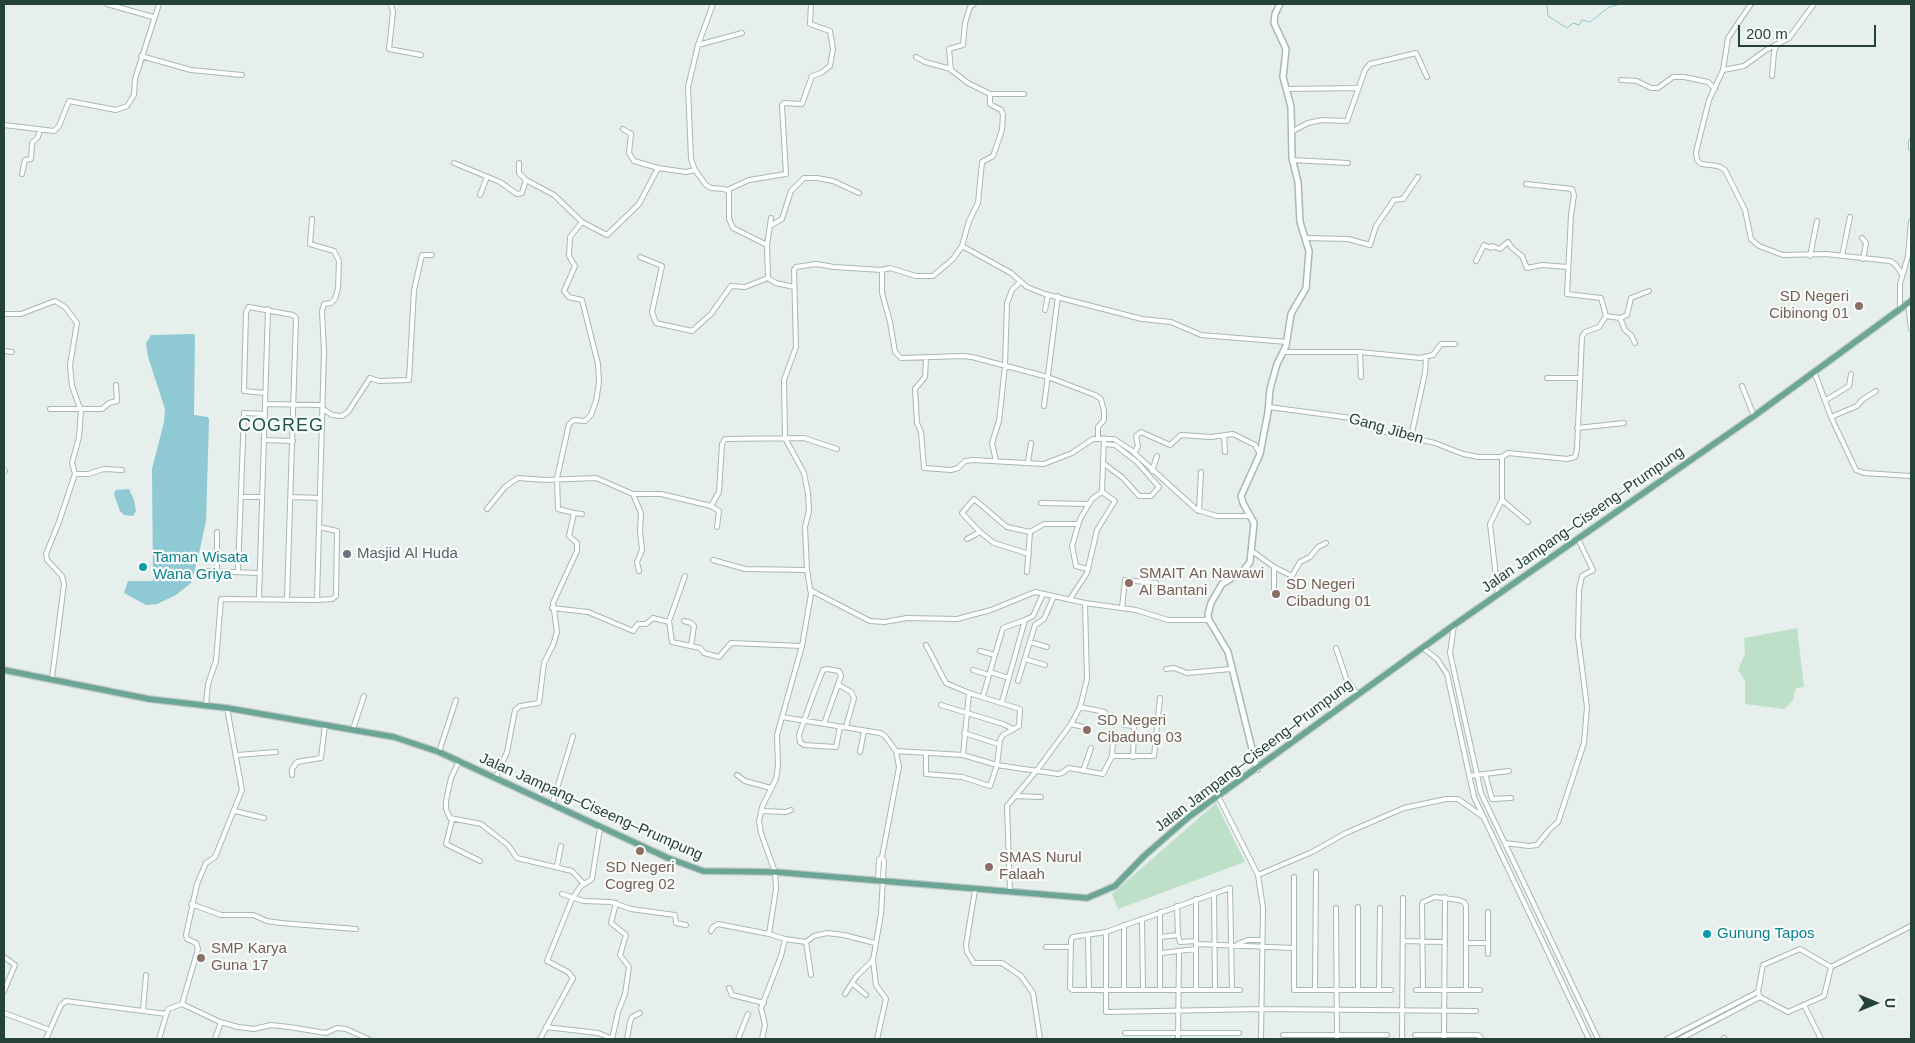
<!DOCTYPE html>
<html>
<head>
<meta charset="utf-8">
<style>
  body { margin:0 }
  #map { position:relative; width:1915px; height:1043px; overflow:hidden; background:#e6efeb; font-family:Helvetica,sans-serif }
  canvas { display:block }
  .frame { position:absolute; inset:0; border:5px solid #24423a; pointer-events:none }
  .north { position:absolute; left:1850px; top:978px; width:50px; height:50px; -webkit-text-stroke:4px #f7fbf9; paint-order:stroke; rotate:90deg; font-size:14px; font-weight:700; line-height:20px; text-align:center; color:#24423a }
  .north::after { content:''; display:block; margin:auto; width:18px; height:22px; background:#24423a; clip-path:polygon(50% 0,100% 100%,50% 72%,0 100%) }
  .scale { position:absolute; left:1738px; top:25px; width:138px; height:22px; box-sizing:border-box; border:2px solid #24423a; border-top:0; padding-left:6px; font-size:15px; line-height:18px; white-space:nowrap; color:#24423a; -webkit-text-stroke:4px #f7fbf9; paint-order:stroke }
</style>
</head>
<body>
<div id="map">
<canvas width="1915" height="1043"></canvas>
<div class="frame"></div>
<div class="north">U</div>
<div class="scale">200 m</div>
</div>
<script>
const context = document.querySelector('canvas').getContext('2d');
context.lineJoin = 'round';
function fill(path, color) { context.fillStyle = color; context.fill(path, 'evenodd'); }
const toPath = rows => new Path2D(rows.map(r => 'M' + r).join(''));
function trace(path, color, width, dash) { context.strokeStyle = color; context.lineWidth = width; context.lineCap = dash ? 'butt' : 'round'; context.setLineDash(dash || []); context.stroke(path); }
function write(font, color, halo, rows, align = 'center') {
  context.font = font + ' Helvetica,sans-serif'; context.lineWidth = 4.5; context.setLineDash([]); context.textBaseline = 'middle'; context.strokeStyle = halo; context.fillStyle = color; for (const [text, x, y, turn = 0] of rows) {
    context.save(); context.translate(x, y); context.rotate((+turn || 0) * Math.PI / 180); context.textAlign = isNaN(turn) ? turn : align; if (halo) context.strokeText(text, 0, 0); context.fillText(text, 0, 0); context.restore();
  }
}
fill(toPath([
  [1797,628,1804,687,1796,688,1793,700,1784,709,1745,704,1745,680,1738,670,1745,654,1744,638],
  [1216,803,1245,862,1118,909,1112,894]
]), '#bfe0c8');
fill(toPath([
  [193,334,195,335,194,415,208,417,209,420,206,521,198,558,191,583,176,595,157,604,146,605,124,593,128,581,153,581,152,469,164,422,165,409,148,357,146,343,151,335],
  [129,489,134,500,136,511,133,516,124,515,120,511,114,494,116,490]
]), '#8ec9d4');
trace(toPath([
  [1547,4,1548,16,1567,28,1573,23,1579,25,1582,20,1590,22,1609,7,1621,4]
]), '#8ec9d4', 1);
const street = toPath([
  [107,4,153,17],
  [391,4,393,12,389,49,421,55],
  [713,4,698,45,688,87,691,159,695,170,706,185,711,188,724,189,729,192,729,219,733,228,767,245,768,278,776,283,794,287],
  [974,4,970,7,965,23,963,45,949,49,951,70,968,83,990,94,1024,94],
  [1751,4,1728,38,1723,70,1709,100,1696,152,1697,160,1701,164,1718,166,1725,170,1745,210,1751,239,1759,246,1783,255,1826,254,1890,261,1895,264,1902,274],
  [698,45,742,33],
  [141,56,191,70,242,75],
  [916,57,925,62,951,69],
  [1723,70,1744,66,1766,50,1789,38,1814,4],
  [1772,76,1774,52,1777,44],
  [1621,80,1637,81,1651,88,1658,88,1673,77,1684,77,1708,82,1715,89],
  [1286,89,1357,88],
  [990,94,990,104,1001,110,1003,114,1002,130,993,156,982,162,978,203,969,221,962,246,953,259,933,276,916,276,890,268,882,270,882,293,890,322,895,352,901,358,963,356,972,357,1048,377,1095,395,1101,399,1104,411,1104,420,1098,427,1098,439],
  [4,125,54,131,59,126,69,101,116,110,127,106,134,95,135,79,159,4],
  [623,129,631,134,629,153,634,161,658,168],
  [1291,132,1308,123,1322,120,1347,121,1365,70,1370,64,1416,53,1427,77],
  [1911,142,1911,148],
  [1292,160,1348,163],
  [454,163,500,182,517,194,522,193,526,180],
  [519,163,519,173,526,180,554,195,582,222,607,235,639,204,658,168,686,172,695,170],
  [22,174,25,160,31,159,32,143,38,137,40,129],
  [1526,184,1572,189,1574,195,1571,215,1567,294,1601,298,1606,316],
  [727,190,749,180,786,174,782,105,784,103,802,104,812,76,821,73,830,66,833,49,830,31,810,24,811,4],
  [480,195,487,177],
  [770,226,782,219,791,191,804,178,817,178,833,181,859,193],
  [1305,238,1348,239,1370,245,1376,226,1394,200,1403,199,1418,177],
  [1862,238,1866,243,1863,259],
  [767,245,771,218],
  [962,246,1011,273,1027,287,1045,294,1142,319,1171,322,1201,335,1287,342],
  [1810,256,1817,221],
  [1842,256,1850,217],
  [640,257,662,266,652,312,656,323,692,331,711,314,731,286,745,287,768,278],
  [1476,261,1484,245,1491,248,1492,246,1500,249,1508,242,1512,248,1522,256,1527,268,1542,265,1568,267],
  [1908,303,1911,329],
  [1900,308,1900,284,1908,256,1911,222],
  [1045,310,1048,295],
  [4,314,21,314,55,301,65,307,77,323,70,365,72,386,81,411,79,437,72,463,75,474,59,522,46,554,47,560,62,576,64,584,52,678],
  [1620,318,1625,330,1631,335,1635,343],
  [4,351,12,352],
  [1283,352,1360,352,1420,358,1433,355,1441,344,1455,344],
  [1360,352,1361,377],
  [926,357,925,377,915,389,917,423,921,432,924,468,951,470,958,468,965,461,973,460,1044,464,1072,453,1093,439,1114,439,1131,450,1197,510,1217,516,1251,516],
  [1814,371,1831,417,1856,470,1864,473,1911,476],
  [1547,378,1580,378],
  [1742,386,1754,416],
  [265,393,244,391,246,312,249,307,293,315,296,318,287,599],
  [1826,400,1849,386,1851,374],
  [265,404,323,405],
  [1044,406,1058,296],
  [1269,407,1359,419,1373,429,1435,443,1463,454,1479,457,1502,457],
  [50,409,102,409,109,403,117,401,116,385],
  [323,409,332,415,342,416,348,412,370,378,379,381,409,380,414,290,422,255,432,255],
  [1831,417,1857,406,1862,400,1876,391],
  [1577,428,1624,423],
  [1224,435,1225,452],
  [1411,437,1425,373,1426,357],
  [264,440,293,441],
  [1134,453,1138,446,1136,436,1141,432,1170,445,1181,435,1211,437,1233,434,1255,445,1260,454],
  [996,461,992,443,999,421,1005,366,1007,303,1012,290,1020,282],
  [1028,462,1031,443],
  [1103,463,1123,478,1139,496,1151,496,1159,487,1137,462,1115,445,1104,444],
  [4,470,5,471],
  [1152,471,1157,456],
  [75,474,88,474,104,469,122,470],
  [633,494,641,513,640,531,642,550,637,562,639,571],
  [241,497,262,497],
  [292,497,320,498],
  [1502,500,1528,522],
  [1041,503,1089,504],
  [711,506,719,511,717,527],
  [487,509,505,487,518,478,545,480,596,478,633,494,661,494,711,506,719,492,722,444,725,439,804,438,837,449],
  [1199,511,1201,472],
  [574,513,558,509,557,478,569,424,574,420,585,421,591,415,596,401,599,383,598,364,582,300,569,297,564,291,575,266,569,256,570,237,582,222],
  [967,539,980,532],
  [1252,551,1274,567,1274,591],
  [1029,554,994,543,980,532,962,513,974,499,1007,527,1030,532],
  [713,560,745,569,807,570],
  [1274,567,1292,576,1300,562,1310,557,1318,547,1326,543],
  [1088,569,1076,566,1072,546,1080,519,1092,499,1102,492],
  [207,571,259,573],
  [217,571,217,532],
  [238,571,244,413,264,414],
  [1027,572,1030,532,1044,524,1078,524],
  [685,576,669,621,672,642,700,648,704,653,719,657,731,643,802,646],
  [810,590,870,621,884,622,907,618,957,619,991,610,1035,592,1085,603],
  [1498,594,1490,524,1502,500,1502,457,1508,453,1567,459,1575,457,1577,449,1582,337,1585,332,1599,327,1606,316,1620,318,1627,315,1631,298,1649,291],
  [259,598,268,309],
  [1070,599,1087,573,1097,530,1115,501,1102,492,1104,438],
  [317,600,319,527],
  [552,608,588,612,633,631,638,624,646,624,653,618,669,622],
  [1122,608,1125,580,1156,583],
  [1025,620,1033,616,1043,594],
  [684,621,691,623,694,626,691,646],
  [1454,625,1450,653,1481,793,1598,1039],
  [1030,642,1047,647],
  [926,645,946,683,969,693],
  [1336,648,1346,678,1358,695],
  [1423,648,1437,659,1447,674,1474,797,1589,1039],
  [980,651,995,655,983,696],
  [995,655,1003,628,1025,620,1002,702],
  [1025,659,1045,665],
  [1166,669,1174,668,1187,673,1231,669],
  [973,670,989,675],
  [990,672,1009,678],
  [1018,681,1035,625,1044,619,1054,596],
  [839,685,851,692,854,698,846,727],
  [206,705,208,684,216,661,221,599,317,600,332,599,336,596,337,531,319,527,324,351,322,311,324,304,331,303,335,299,338,288,339,261,334,251,310,244,312,219],
  [941,705,1003,724,1013,729],
  [1080,707,1105,712],
  [782,717,880,733,885,736,896,751,899,767,882,857,879,860,878,881],
  [824,724,841,676,839,671,827,669,823,670,812,698,799,735,800,742,804,745,836,747,840,727],
  [1071,724,1083,727],
  [1124,725,1134,726,1133,757],
  [353,729,364,696],
  [964,733,998,744],
  [896,751,963,755,997,765,1058,774,1062,773,1069,768,1103,774,1112,756,1154,756,1160,698],
  [439,752,456,700],
  [860,752,864,731],
  [926,754,926,774,962,777,990,786,997,765,1000,740,1003,735,1019,726,1020,709,969,693,963,755],
  [237,755,276,752],
  [1112,756,1113,741],
  [459,761,451,778,446,801,446,809,450,818,481,824,508,845,517,858,572,871,584,884],
  [1083,771,1091,748],
  [1485,774,1492,799,1511,798],
  [292,775,292,769,297,762,321,758,325,725],
  [737,775,745,781,771,788],
  [1469,776,1509,771],
  [496,777,507,752,515,710,520,706,539,703,544,663,553,645,557,632,553,603,577,551,577,543,569,536,574,513,582,514],
  [1015,796,1041,797],
  [1218,796,1258,875,1263,908,1261,1039],
  [552,805,573,736],
  [235,811,264,818],
  [761,811,786,812,791,810],
  [452,820,446,844,480,861],
  [1505,843,1529,846,1537,845,1550,829,1558,822,1584,743,1587,707,1578,637,1579,590,1582,576,1593,570,1578,539],
  [557,866,561,846],
  [1258,875,1312,852,1346,833,1404,808,1446,799,1458,799,1482,816],
  [1294,877,1294,990,1391,990],
  [975,890,966,945,967,952,974,963,1002,963,1021,976,1033,993,1040,1039],
  [1010,892,1007,806,1037,770,1071,724,1080,707,1087,679,1085,603,1136,610,1168,620,1209,620],
  [1214,893,1215,990],
  [562,894,584,901,611,902,631,909,675,915,676,923,686,925],
  [191,904,221,915,253,915,267,921,281,923,356,929],
  [1177,906,1178,935],
  [1336,908,1337,1039],
  [1160,912,1160,989],
  [1142,919,1143,989],
  [711,931,713,927,718,924,769,934],
  [1106,932,1106,1012,1263,1009,1476,1011],
  [1088,936,1089,990],
  [1160,937,1178,935,1180,942,1196,941],
  [785,939,806,942,811,975],
  [1403,941,1445,942],
  [806,942,814,936,827,933,844,935,875,943],
  [1467,943,1488,943],
  [1196,944,1294,948],
  [1238,944,1248,940,1262,940],
  [1046,947,1070,947],
  [1800,949,1831,967,1824,996,1788,1012,1760,997,1758,992,1763,965,1800,949],
  [1161,953,1196,949],
  [1488,954,1488,912],
  [4,957,15,965,4,991],
  [1831,967,1911,926],
  [852,983,866,995],
  [729,988,732,995,764,1003],
  [1196,989,1196,899],
  [1232,989,1230,888,1106,932,1073,937,1071,940,1070,988,1073,990,1240,990],
  [1124,990,1124,925],
  [1315,990,1316,872],
  [1358,990,1358,907],
  [1379,990,1380,908],
  [1416,990,1480,990],
  [1423,990,1422,906,1423,902,1435,897,1459,900,1464,902,1466,906,1466,990],
  [845,994,856,977,873,960],
  [182,1004,198,949,196,943,187,939,186,935,197,884,206,863,215,857,242,790,227,708],
  [1804,1005,1821,1039],
  [143,1010,146,975],
  [4,1013,50,1030],
  [546,1027,598,1033,613,1039],
  [1125,1033,1239,1033],
  [1283,1035,1387,1035],
  [1415,1035,1478,1035,1482,1039],
  [1724,1038,1725,1039],
  [46,1039,61,1005,66,1001,166,1014],
  [159,1039,168,1009,182,1004,220,1022,238,1027,254,1029,271,1025,289,1027,326,1033,337,1028,346,1029,368,1039],
  [215,1039,221,1022],
  [540,1039,573,978,568,972,547,961,572,899,581,886,592,879,600,828],
  [612,1039,618,1012,625,994,629,967,620,955,626,935,611,923,616,903],
  [627,1039,630,1022,632,1017,640,1013],
  [738,1039,748,1014],
  [762,1039,765,1025,761,1008,781,956,785,939,769,934,776,889,775,872,761,833,759,821,762,807,776,779,778,766,777,735,802,646,811,594,807,570,805,527,809,511,808,493,804,473,785,438,784,380,796,347,794,270,796,267,816,264,834,267,882,270],
  [877,1039,886,999,876,985,873,960,881,914,884,861,882,857],
  [1178,1039,1179,952],
  [1402,1039,1403,898],
  [1444,1039,1445,897],
  [1667,1039,1758,992],
  [1680,1039,1760,997]
]);
const secondary = toPath([
  [1257,769,1228,652,1209,620,1208,614,1211,603,1222,584,1243,571,1250,562,1254,523,1243,503,1241,496,1260,454,1268,412,1270,389,1277,364,1286,346,1291,314,1306,288,1309,251,1300,222,1298,182,1292,158,1291,107,1283,77,1286,49,1274,23,1275,14,1280,4]
]);
const primary = toPath([
  [4,670,149,699,227,708,394,737,439,752,668,858,703,871,775,872,1087,898,1115,886,1144,856,1190,816,1454,625,1754,416,1911,301]
]);
trace(street, '#a8b8b2', 6);
trace(secondary, '#a4bbb3', 8);
trace(primary, '#c2cac8', 8);
trace(street, '#fff', 4);
trace(secondary, '#fff', 5);
trace(primary, '#6aa596', 5.5);
for (const [x, y, r, color] of [
  [1859,306,5,"#8d6e63"],
  [347,554,5,"#6b7280"],
  [143,567,5,"#0f9aa8"],
  [1129,583,5,"#8d6e63"],
  [1276,594,5,"#8d6e63"],
  [1087,730,5,"#8d6e63"],
  [640,851,5,"#8d6e63"],
  [989,867,5,"#8d6e63"],
  [1707,934,5,"#0f9aa8"],
  [201,958,5,"#8d6e63"]
]) { const dot = new Path2D(); dot.arc(x, y, r, 0, 2 * Math.PI); context.fillStyle = color; context.fill(dot); trace(dot, '#f7fbf9', 2); }
write('15px', '#785e54', '#f7fbf9', [
  ["SD Negeri",1849,297,"right"],
  ["Cibinong 01",1849,314,"right"],
  ["SMAIT An Nawawi",1139,574],
  ["Al Bantani",1139,591],
  ["SD Negeri",1286,585],
  ["Cibadung 01",1286,602],
  ["SD Negeri",1097,721],
  ["Cibadung 03",1097,738],
  ["SMAS Nurul",999,858],
  ["Falaah",999,875],
  ["SD Negeri",640,868,"center"],
  ["Cogreg 02",640,885,"center"],
  ["SMP Karya",211,949],
  ["Guna 17",211,966]
], 'left');
write('15px', '#24423a', '#f7fbf9', [
  ["Gang Jiben",1386,429,16],
  ["Jalan Jampang–Ciseeng–Prumpung",1583,520,-35],
  ["Jalan Jampang–Ciseeng–Prumpung",1254,756,-37],
  ["Jalan Jampang–Ciseeng–Prumpung",591,807,24]
]);
write('15px', '#5b616d', '#f7fbf9', [
  ["Masjid Al Huda",357,554]
], 'left');
write('15px', '#0d838f', '#f7fbf9', [
  ["Taman Wisata",153,558],
  ["Wana Griya",153,575],
  ["Gunung Tapos",1717,934]
], 'left');
context.letterSpacing = '1px';
write('18px', '#1f5548', '#f7fbf9', [
  ["COGREG",281,426]
]);
context.letterSpacing = '0px';
</script>
</body>
</html>
